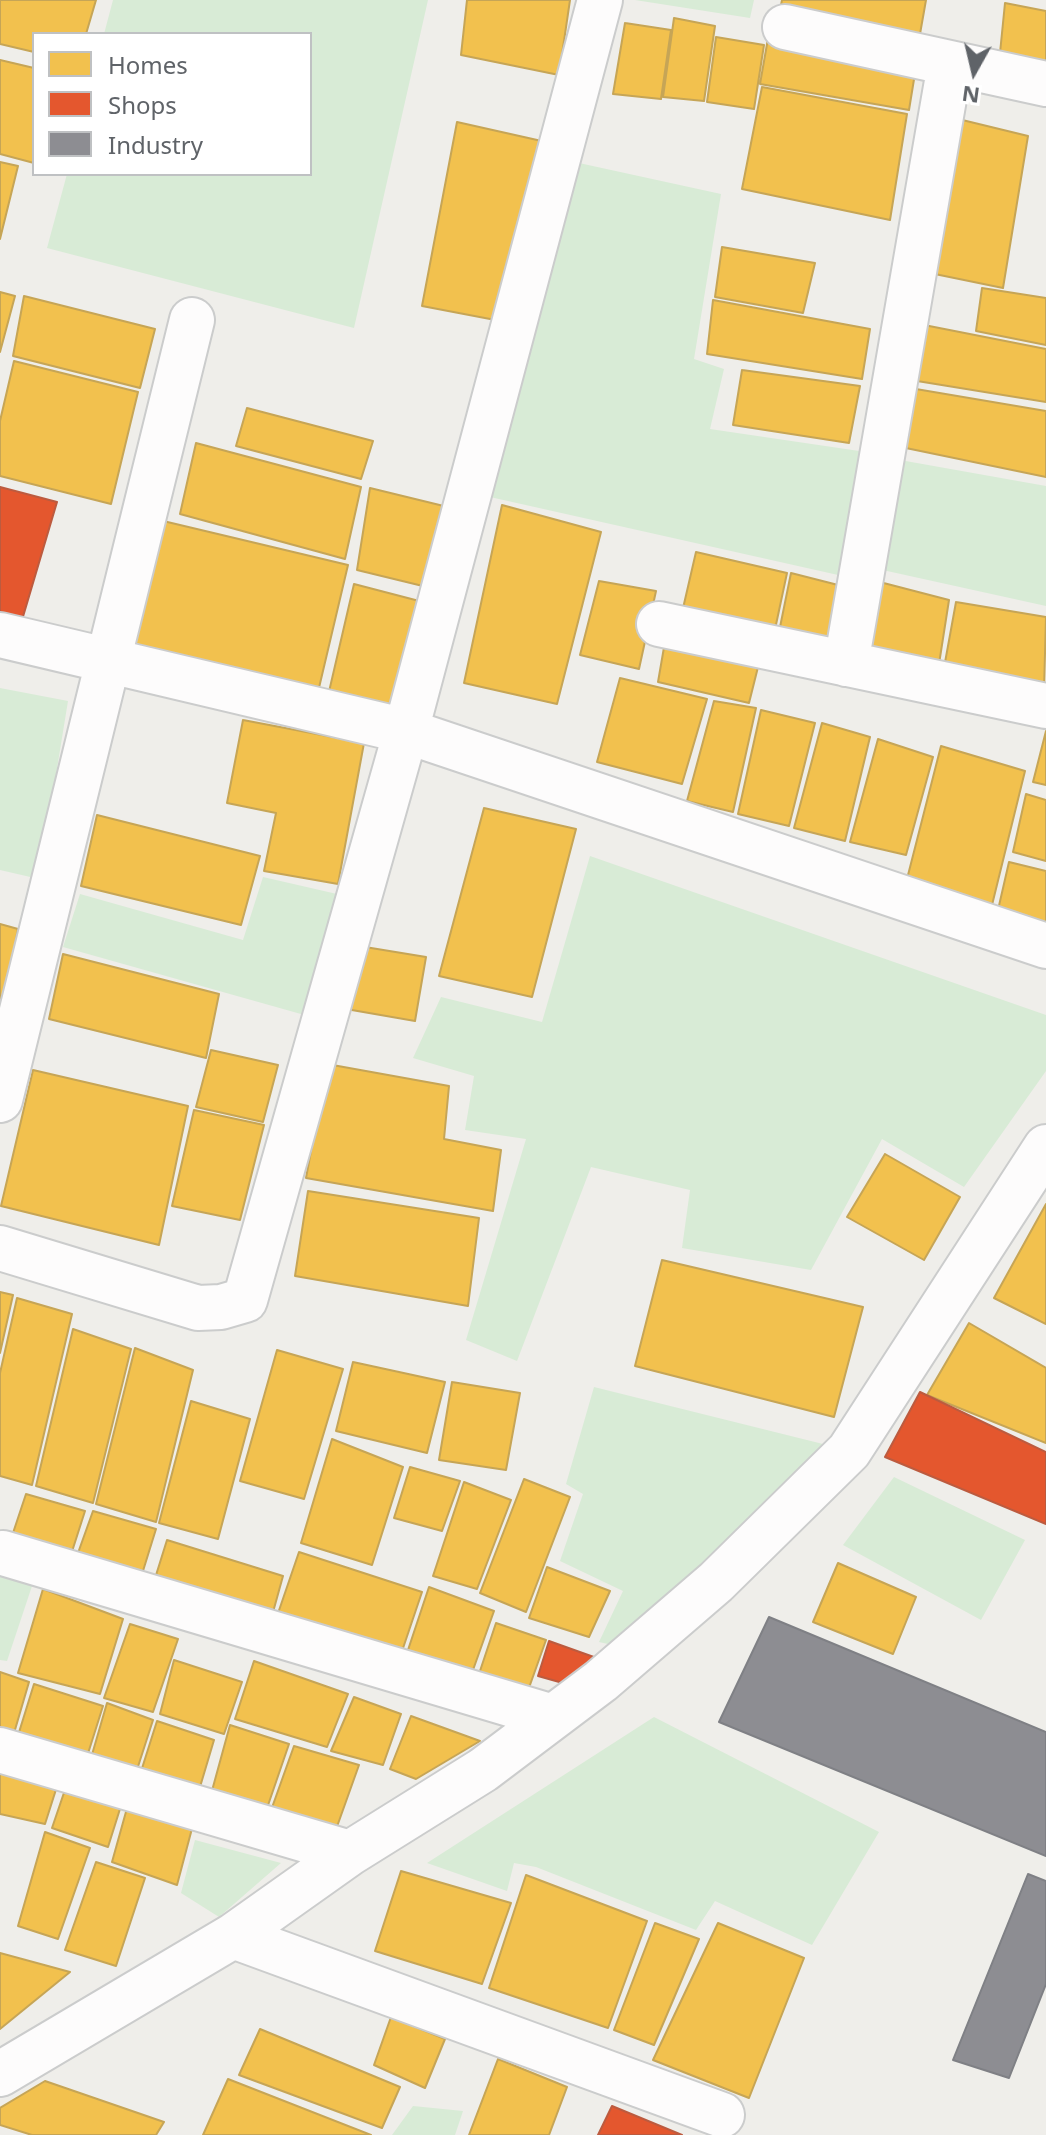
<!DOCTYPE html>
<html>
<head>
<meta charset="utf-8">
<style>
  body { margin:0 }
  #map { position:relative; width:1046px; height:2135px; overflow:hidden; background:#efeeea; font-family:"Noto Sans",sans-serif }
  canvas { display:block }
  .legend { position:absolute; left:32px; top:32px; width:280px; height:144px; box-sizing:border-box; background:#fff; border:2px solid #bfc1c3; margin:0; padding:10px 14px; list-style:none; font-size:24px; color:#5f6368 }
  .legend li { display:flex; align-items:center; gap:16px; height:40px }
  .legend b { width:40px; border:2px solid #bfc1c3 }
  .north { position:absolute; left:934px; top:32px; width:80px; height:80px; -webkit-text-stroke:6px #fff; paint-order:stroke; rotate:188deg; font-size:22px; font-weight:700; line-height:32px; text-align:center; color:#5f6368 }
  .north::after { content:''; display:block; margin:auto; width:28px; height:36px; background:#5f6368; clip-path:polygon(50% 0,100% 100%,50% 72%,0 100%) }
</style>
</head>
<body>
<div id="map">
<canvas width="1046" height="2135"></canvas>
<ul class="legend">
<li><b style="height:22px;background:#f2c14e"></b>Homes</li>
<li><b style="height:22px;background:#e4572e"></b>Shops</li>
<li><b style="height:22px;background:#8d8d92"></b>Industry</li>
</ul>
<div class="north">N</div>
</div>
<script>
const context = document.querySelector('canvas').getContext('2d');
context.lineJoin = 'round';
function fill(path, color) { context.fillStyle = color; context.fill(path, 'evenodd'); }
const toPath = rows => new Path2D(rows.map(r => 'M' + r).join(''));
function trace(path, color, width, dash) { context.strokeStyle = color; context.lineWidth = width; context.lineCap = dash ? 'butt' : 'round'; context.setLineDash(dash || []); context.stroke(path); }
fill(toPath([
  [113,0,428,0,354,328,47,248,67,174,310,174,310,34,104,34],
  [635,0,754,0,750,18],
  [579,163,721,194,694,359,724,369,710,429,866,452,847,577,490,497],
  [900,460,1046,486,1046,606,878,569],
  [0,688,68,701,39,879,0,870],
  [590,856,1046,1015,1046,1071,964,1187,882,1139,811,1270,682,1248,690,1190,591,1167,517,1361,466,1340,526,1139,465,1130,474,1076,413,1058,441,997,542,1022],
  [263,877,337,894,308,1016,63,947,80,894,243,940],
  [594,1387,823,1444,767,1516,626,1648,599,1642,623,1591,560,1561,583,1494,566,1484],
  [894,1477,1025,1540,981,1620,843,1545],
  [0,1566,35,1577,7,1661,0,1660],
  [654,1717,879,1832,812,1945,715,1901,696,1930,536,1867,514,1863,507,1891,427,1863],
  [195,1840,281,1863,219,1917,181,1893],
  [413,2106,463,2111,455,2135,392,2135]
]), '#d8ebd6');
const homes = toPath([
  [0,0,96,0,86,34,34,34,34,52,0,44,0,0],
  [467,0,570,0,559,75,461,55,467,0],
  [782,0,926,0,917,51,778,20,782,0],
  [1005,3,1046,11,1046,73,999,63,1005,3],
  [674,18,715,26,704,101,663,97,674,18],
  [625,23,671,30,661,99,613,94,625,23],
  [770,27,917,61,909,110,760,84,770,27],
  [716,37,764,45,754,109,707,102,716,37],
  [0,60,34,68,34,163,0,154,0,60],
  [762,87,907,114,890,220,742,189,762,87],
  [950,117,1028,136,1003,288,925,272,950,117],
  [457,122,555,144,511,323,422,306,457,122],
  [0,162,18,166,0,239,0,162],
  [722,247,815,263,803,313,715,297,722,247],
  [982,288,1046,298,1046,345,976,331,982,288],
  [0,292,15,296,0,352,0,292],
  [24,296,155,329,140,388,13,356,24,296],
  [713,300,870,329,862,379,707,354,713,300],
  [919,324,1046,349,1046,402,911,380,919,324],
  [14,361,138,392,111,504,0,476,0,421,14,361],
  [742,370,860,386,849,443,733,425,742,370],
  [910,388,1046,411,1046,477,901,447,910,388],
  [247,408,373,441,361,479,236,446,247,408],
  [196,443,361,487,345,559,180,514,196,443],
  [370,488,456,509,431,588,357,570,370,488],
  [502,505,601,532,557,704,464,683,502,505],
  [159,520,348,565,318,692,128,647,159,520],
  [696,552,787,573,774,634,681,617,696,552],
  [791,573,842,586,830,648,778,637,791,573],
  [872,580,949,600,939,664,859,647,872,580],
  [599,581,656,591,639,669,580,655,599,581],
  [354,584,423,602,400,710,328,696,354,584],
  [956,602,1046,617,1044,690,944,668,956,602],
  [667,630,762,651,749,703,658,682,667,630],
  [620,678,707,699,682,784,597,762,620,678],
  [714,701,756,708,733,812,687,801,714,701],
  [761,710,815,723,789,826,738,814,761,710],
  [243,720,364,743,338,884,264,871,276,813,227,803,243,720],
  [822,723,870,737,845,841,794,828,822,723],
  [1046,731,1046,785,1033,782,1046,731],
  [878,739,933,757,906,855,850,842,878,739],
  [941,746,1025,771,992,905,907,879,941,746],
  [1026,794,1046,800,1046,861,1013,852,1026,794],
  [484,808,576,829,532,997,439,976,484,808],
  [97,815,260,856,241,925,81,886,97,815],
  [1009,862,1046,871,1046,922,998,910,1009,862],
  [0,924,18,929,3,1008,0,1007,0,924],
  [359,946,426,957,415,1021,346,1009,359,946],
  [63,954,219,994,206,1058,49,1019,63,954],
  [211,1050,278,1065,263,1122,196,1107,211,1050],
  [327,1064,449,1086,444,1139,501,1150,493,1211,306,1178,327,1064],
  [33,1070,188,1106,159,1245,1,1206,33,1070],
  [194,1110,264,1125,240,1220,172,1206,194,1110],
  [885,1154,960,1197,924,1260,847,1217,885,1154],
  [308,1191,479,1218,468,1306,295,1276,308,1191],
  [1046,1204,1046,1324,994,1298,1046,1204],
  [662,1260,863,1307,834,1417,635,1366,662,1260],
  [0,1292,13,1295,0,1353,0,1292],
  [17,1298,72,1314,32,1485,0,1476,0,1373,17,1298],
  [969,1323,1046,1368,1046,1443,927,1395,969,1323],
  [73,1329,131,1349,93,1503,36,1486,73,1329],
  [135,1348,193,1370,156,1522,96,1504,135,1348],
  [277,1350,343,1369,304,1499,240,1481,277,1350],
  [353,1362,445,1382,427,1453,336,1431,353,1362],
  [452,1382,520,1393,506,1470,439,1460,452,1382],
  [191,1401,250,1419,218,1539,159,1523,191,1401],
  [332,1439,403,1467,372,1565,301,1543,332,1439],
  [410,1467,460,1481,442,1531,394,1518,410,1467],
  [524,1479,570,1497,526,1612,480,1593,524,1479],
  [464,1482,511,1500,477,1589,433,1576,464,1482],
  [26,1494,85,1511,68,1564,8,1548,26,1494],
  [93,1511,156,1529,138,1587,73,1567,93,1511],
  [167,1540,283,1576,270,1623,152,1588,167,1540],
  [299,1552,422,1592,399,1660,274,1625,299,1552],
  [838,1563,916,1597,893,1654,813,1622,838,1563],
  [547,1567,610,1591,589,1637,529,1618,547,1567],
  [429,1587,494,1611,468,1684,404,1662,429,1587],
  [43,1589,123,1619,100,1694,18,1673,43,1589],
  [496,1623,546,1640,525,1699,475,1686,496,1623],
  [130,1624,178,1639,153,1712,104,1698,130,1624],
  [174,1660,242,1682,224,1734,160,1714,174,1660],
  [254,1661,348,1694,327,1747,235,1719,254,1661],
  [0,1672,29,1682,12,1740,0,1736,0,1672],
  [34,1684,103,1706,85,1763,16,1742,34,1684],
  [354,1697,401,1714,383,1765,331,1751,354,1697],
  [107,1703,153,1720,134,1779,89,1765,107,1703],
  [411,1716,480,1741,416,1779,390,1769,411,1716],
  [157,1721,214,1740,197,1797,138,1781,157,1721],
  [230,1725,289,1744,265,1814,210,1798,230,1725],
  [294,1746,359,1765,334,1835,269,1816,294,1746],
  [4,1759,60,1777,45,1824,0,1814,0,1774,4,1759],
  [69,1778,125,1793,108,1847,52,1828,69,1778],
  [129,1801,194,1821,177,1885,112,1862,129,1801],
  [45,1832,90,1848,58,1939,18,1926,45,1832],
  [96,1862,145,1878,116,1966,65,1950,96,1862],
  [401,1871,511,1903,482,1984,375,1951,401,1871],
  [526,1875,647,1921,608,2028,489,1988,526,1875],
  [655,1923,699,1939,654,2045,614,2030,655,1923],
  [718,1923,804,1958,749,2098,653,2060,718,1923],
  [0,1953,70,1972,0,2029,0,1953],
  [391,2017,445,2039,425,2088,374,2065,391,2017],
  [260,2029,400,2087,382,2128,239,2075,260,2029],
  [498,2059,567,2087,549,2135,469,2135,498,2059],
  [228,2079,371,2135,203,2135,228,2079],
  [45,2081,164,2122,156,2135,32,2135,0,2125,0,2108,45,2081]
]);
fill(homes, '#f2c14e');
trace(homes, '#c6a556', 2);
const shops = toPath([
  [0,487,57,502,22,620,0,615,0,487],
  [920,1392,1046,1452,1046,1524,885,1457,920,1392],
  [549,1641,605,1661,577,1687,538,1676,549,1641],
  [612,2106,682,2135,598,2135,612,2106]
]);
fill(shops, '#e4572e');
trace(shops, '#bc5b3f', 2);
const industry = toPath([
  [769,1617,1046,1732,1046,1856,719,1722,769,1617],
  [1028,1874,1046,1881,1046,1984,1009,2078,953,2060,1028,1874]
]);
fill(industry, '#8d8d92');
trace(industry, '#7f8085', 2);
const minor = toPath([
  [785,27,1046,84],
  [659,624,1046,706],
  [0,635,406,731,1046,946],
  [846,664,950,64],
  [0,1100,192,320],
  [0,1248,198,1308,221,1307,245,1300,406,731,600,0],
  [3,1553,553,1717],
  [0,1750,350,1853],
  [233,1936,722,2115],
  [0,2074,233,1936,350,1853,483,1770,601,1681,716,1582,849,1451,1046,1147]
]);
trace(minor, '#cbcccc', 48);
trace(minor, '#fdfcfc', 44);
</script>
</body>
</html>
